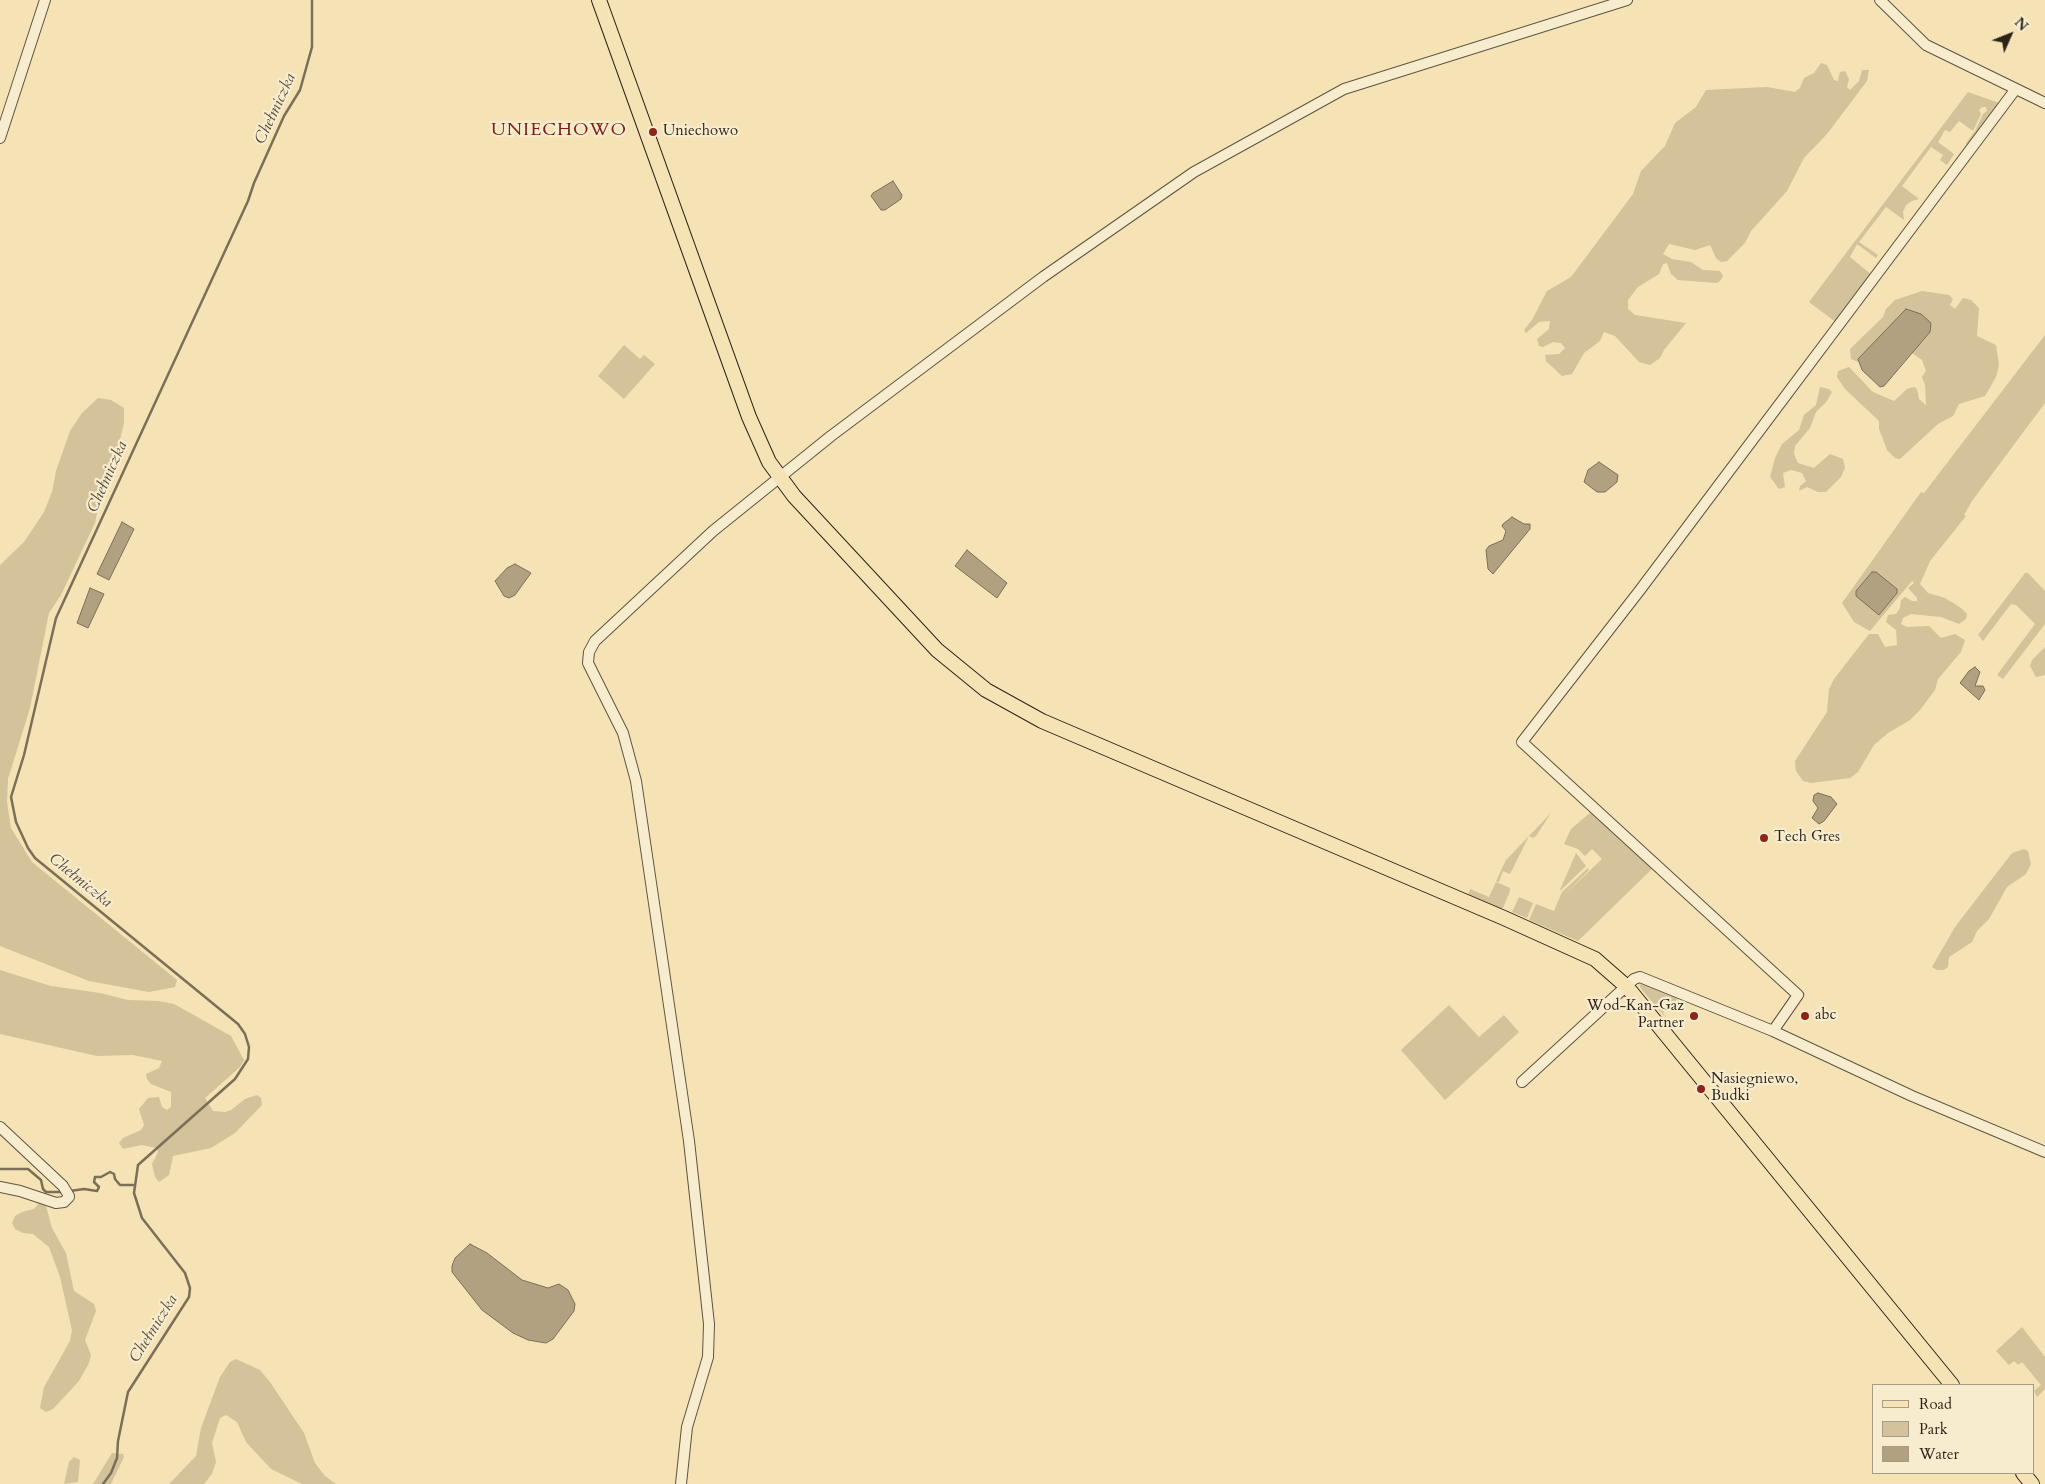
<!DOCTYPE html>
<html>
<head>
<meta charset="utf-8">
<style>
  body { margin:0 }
  #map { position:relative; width:2045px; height:1484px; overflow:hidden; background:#f5e2b5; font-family:Cardo,serif }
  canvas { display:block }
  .legend { position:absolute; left:1872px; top:1384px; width:162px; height:90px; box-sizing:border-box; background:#f8eccf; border:1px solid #a79c86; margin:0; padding:6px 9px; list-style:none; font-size:15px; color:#2d2419 }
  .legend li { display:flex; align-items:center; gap:10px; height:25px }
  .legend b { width:25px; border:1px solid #a79c86 }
  .north { position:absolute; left:1985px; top:10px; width:50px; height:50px; -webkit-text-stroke:4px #f8eccf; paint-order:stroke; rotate:46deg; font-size:14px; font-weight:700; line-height:20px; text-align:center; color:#2d2419 }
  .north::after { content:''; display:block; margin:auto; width:18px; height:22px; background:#2d2419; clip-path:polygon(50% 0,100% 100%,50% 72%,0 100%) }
</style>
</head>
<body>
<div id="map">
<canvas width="2045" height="1484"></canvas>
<ul class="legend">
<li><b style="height:6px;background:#f5e2b5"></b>Road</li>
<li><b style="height:14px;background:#d3c29a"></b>Park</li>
<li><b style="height:14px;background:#b1a180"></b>Water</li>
</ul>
<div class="north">N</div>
</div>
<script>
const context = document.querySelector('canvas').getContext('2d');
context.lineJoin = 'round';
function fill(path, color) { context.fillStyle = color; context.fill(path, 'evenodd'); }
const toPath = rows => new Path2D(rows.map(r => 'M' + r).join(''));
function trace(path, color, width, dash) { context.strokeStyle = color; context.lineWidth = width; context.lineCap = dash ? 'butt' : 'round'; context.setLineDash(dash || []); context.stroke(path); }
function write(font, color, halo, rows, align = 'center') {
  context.font = font + ' Cardo,serif'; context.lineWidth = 4.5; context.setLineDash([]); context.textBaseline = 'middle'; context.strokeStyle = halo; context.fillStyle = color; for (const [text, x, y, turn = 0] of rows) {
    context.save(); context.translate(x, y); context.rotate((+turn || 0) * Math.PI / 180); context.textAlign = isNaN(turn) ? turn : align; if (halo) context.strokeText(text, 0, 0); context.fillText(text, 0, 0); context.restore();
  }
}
fill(toPath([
  [1821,63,1827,65,1834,80,1838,81,1840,72,1845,71,1849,79,1847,87,1850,90,1859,81,1862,70,1869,70,1867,81,1827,134,1804,158,1787,191,1751,231,1745,243,1727,261,1721,262,1716,258,1710,245,1695,250,1669,244,1663,254,1672,259,1691,262,1703,270,1720,271,1723,276,1720,281,1717,283,1678,280,1671,274,1667,263,1663,264,1659,274,1638,287,1628,300,1628,309,1635,315,1686,323,1664,350,1660,358,1650,365,1639,362,1615,336,1604,332,1600,341,1584,353,1572,374,1562,376,1546,361,1545,355,1559,354,1565,348,1561,343,1553,342,1543,347,1539,346,1537,339,1549,329,1550,321,1539,322,1526,333,1524,330,1532,320,1547,291,1571,277,1633,194,1641,171,1665,146,1675,123,1696,107,1706,90,1767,87,1795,92,1800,88,1804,78,1814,73],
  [1968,92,2002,104,1967,146,1966,143,1975,131,1983,114,1987,111,1986,107,1982,107,1979,110,1981,114,1973,131,1959,121,1950,132,1945,130,1938,142,1954,154,1947,165,1940,160,1943,155,1931,147,1902,186,1919,199,1912,201,1906,205,1903,212,1904,220,1886,207,1859,242,1878,255,1876,258,1857,244,1850,257,1872,275,1837,323,1809,302],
  [1922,291,1949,295,1953,299,1950,305,1955,309,1963,298,1971,300,1979,308,1977,336,1996,345,1999,365,1996,377,1985,396,1959,404,1953,416,1938,424,1900,459,1895,458,1887,450,1879,429,1879,421,1845,389,1837,377,1838,371,1849,367,1873,392,1894,401,1907,389,1914,387,1917,389,1919,399,1926,405,1925,385,1922,377,1926,371,1922,360,1912,353,1858,362,1851,359,1850,349,1883,317,1886,309,1895,300],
  [2045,335,2045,403,1972,501,1964,515,1966,516,1930,561,1920,584,1928,593,1945,598,1961,608,1967,614,1966,619,1959,624,1941,617,1911,614,1903,618,1901,624,1907,627,1929,626,1941,638,1955,634,1965,640,1961,652,1938,679,1935,690,1920,710,1910,720,1888,733,1874,745,1858,772,1850,778,1811,783,1803,781,1796,771,1795,761,1827,712,1829,689,1834,679,1869,634,1878,634,1885,647,1897,645,1896,630,1886,622,1888,615,1896,614,1900,608,1901,600,1905,597,1912,601,1917,601,1917,598,1908,588,1914,583,1912,581,1870,631,1854,622,1842,603,1921,492,1924,493],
  [624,345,640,359,644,355,655,364,624,399,598,376],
  [1820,387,1829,389,1832,392,1827,401,1816,412,1810,428,1795,446,1794,454,1798,463,1814,468,1830,454,1843,459,1845,468,1841,477,1826,492,1818,492,1807,487,1799,491,1800,486,1806,481,1802,473,1791,470,1783,473,1785,487,1779,489,1770,477,1775,458,1782,444,1799,430,1804,415,1816,405],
  [98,398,111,400,124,408,124,423,118,448,103,482,95,523,61,595,49,613,30,708,8,779,7,802,11,828,32,862,177,980,175,987,149,992,89,981,0,946,0,565,24,542,44,512,52,492,56,471,70,431,82,413],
  [2025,573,2028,573,2045,591,2045,624,2003,679,1997,675,2035,624,2016,605,2011,604,1983,641,1978,635],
  [2045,647,2045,675,2036,677,2030,666,2032,660],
  [1577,798,1655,866,1578,941,1529,920,1536,904,1554,911,1562,892,1588,868,1589,870,1563,896,1602,859,1592,849,1585,856,1578,849,1564,844,1571,829,1591,812],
  [1551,813,1536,836,1533,838,1529,836,1510,874,1503,871,1499,882,1496,881,1506,860],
  [2024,849,2028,851,2031,864,2026,874,2007,887,1989,919,1977,931,1972,942,1949,957,1948,967,1944,970,1937,970,1932,967,1955,927,2012,853],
  [1576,853,1586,866,1561,890,1560,890],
  [1496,882,1510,888,1510,891,1503,908,1499,909,1471,896,1467,898,1470,889,1489,897],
  [1519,897,1533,903,1527,918,1512,912],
  [0,970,51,986,100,993,128,1000,159,1001,174,1004,231,1036,244,1060,240,1067,205,1098,213,1111,225,1112,231,1110,245,1099,257,1095,261,1098,262,1105,235,1133,211,1148,173,1156,169,1175,159,1182,155,1177,152,1164,158,1152,157,1148,142,1145,123,1149,119,1143,123,1138,141,1130,144,1125,139,1109,148,1098,159,1097,162,1107,167,1110,171,1107,171,1092,151,1084,147,1079,146,1074,159,1068,162,1061,133,1055,97,1056,0,1034],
  [1646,982,1678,994,1677,1000,1663,1013,1666,1018,1642,990,1639,985],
  [1449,1005,1479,1037,1504,1015,1519,1032,1445,1100,1401,1050],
  [40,1202,46,1206,52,1228,66,1253,74,1291,94,1304,96,1311,85,1340,91,1355,89,1363,79,1381,53,1409,46,1412,40,1408,44,1387,70,1341,72,1330,60,1277,49,1247,33,1234,23,1233,15,1229,12,1223,15,1216,22,1212,34,1209],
  [2022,1327,2045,1357,2045,1389,2037,1397,2034,1391,2041,1385,2022,1362,2018,1365,2014,1361,2009,1365,1996,1351],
  [236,1359,260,1370,270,1382,304,1433,315,1463,325,1476,336,1484,302,1484,271,1469,246,1442,237,1422,226,1415,220,1418,217,1427,212,1443,216,1462,212,1474,204,1484,169,1484,196,1456,201,1428,220,1377,230,1362],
  [112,1453,123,1454,124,1457,111,1484,93,1484],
  [74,1457,80,1460,78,1482,64,1484,69,1462]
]), '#d3c29a');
const water = toPath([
  [893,181,902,195,901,199,885,210,881,210,871,196,873,193,893,181],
  [1906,309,1921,314,1931,323,1930,332,1884,386,1880,387,1862,370,1858,359,1906,309],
  [1599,462,1618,475,1617,482,1605,492,1597,492,1584,482,1588,470,1599,462],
  [1512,517,1524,524,1530,524,1530,529,1493,574,1488,569,1486,550,1489,546,1503,540,1506,531,1502,526,1503,524,1512,517],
  [122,522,134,529,109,580,97,574,122,522],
  [967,550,1007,583,997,598,955,566,967,550],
  [515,564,531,573,515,595,509,598,504,596,495,581,507,568,515,564],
  [1872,572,1876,572,1897,589,1897,593,1879,615,1856,596,1856,591,1872,572],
  [90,588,104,594,88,628,77,623,90,588],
  [1975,667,1980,672,1975,686,1983,686,1985,690,1979,700,1960,683,1969,671,1975,667],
  [1818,793,1831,797,1837,804,1824,821,1819,824,1812,818,1818,808,1813,801,1814,795,1818,793],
  [470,1244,487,1253,522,1280,548,1288,559,1284,568,1290,575,1304,574,1311,553,1339,546,1343,528,1340,513,1333,482,1310,452,1272,452,1266,455,1258,470,1244]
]);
fill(water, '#b1a180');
trace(water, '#7c6f57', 1);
trace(toPath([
  [0,1169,28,1169,41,1180,43,1189,46,1192,62,1192],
  [70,1191,84,1189,97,1191,99,1187,94,1182,95,1177,101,1177,110,1172,114,1174,115,1179,120,1185,133,1185],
  [103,1484,111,1473,117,1458,118,1441,128,1392,189,1297,190,1288,185,1273,142,1218,134,1193,138,1165,235,1079,248,1059,249,1047,245,1034,238,1024,35,858,28,848,16,822,11,797,24,755,56,618,248,201,254,183,284,116,300,90,312,47,312,0]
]), '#7c6f57', 2.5);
const minor = toPath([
  [1880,0,1926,45,2045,103],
  [0,138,45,0],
  [1773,1031,1798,995,1522,742,1640,590,2015,90],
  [1522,1082,1634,979,1640,977,1773,1031,1912,1096,2045,1152],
  [0,1127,63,1186,69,1196],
  [0,1187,20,1191,56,1203,64,1202,69,1197],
  [681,1484,687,1427,708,1357,709,1324,689,1141,636,781,623,733,588,663,589,652,595,641,713,531,831,436,1043,277,1194,172,1344,89,1627,0]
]);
const major = toPath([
  [599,0,749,417,769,462,794,496,937,650,986,690,1042,721,1504,918,1595,959,1627,987,1952,1385],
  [2023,1473,2032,1484]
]);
trace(minor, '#5f5440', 12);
trace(major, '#2d2419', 16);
trace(minor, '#f8eccf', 10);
trace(major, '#f5e2b5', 14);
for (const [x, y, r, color] of [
  [653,132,5,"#8f2418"],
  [1764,838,5,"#8f2418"],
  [1694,1016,5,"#8f2418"],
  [1805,1016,5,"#8f2418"],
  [1701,1089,5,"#8f2418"]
]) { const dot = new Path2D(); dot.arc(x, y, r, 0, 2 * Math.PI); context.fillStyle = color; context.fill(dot); trace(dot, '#f8eccf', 2); }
write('15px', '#2d2419', '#f8eccf', [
  ["Uniechowo",663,132],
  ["Tech Gres",1774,838],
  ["Wod-Kan-Gaz",1684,1007,"right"],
  ["Partner",1684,1024,"right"],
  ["abc",1815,1016],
  ["Nasiegniewo,",1711,1080],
  ["Budki",1711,1097]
], 'left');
write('italic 16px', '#5b503d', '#f8eccf', [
  ["Chełmiczka",276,109,-65],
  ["Chełmiczka",108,477,-66],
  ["Chełmiczka",80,881,39],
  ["Chełmiczka",154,1329,-58]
]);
context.letterSpacing = '1px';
write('18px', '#7a1f14', '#f8eccf', [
  ["UNIECHOWO",559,131]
]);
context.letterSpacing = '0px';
</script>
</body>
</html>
